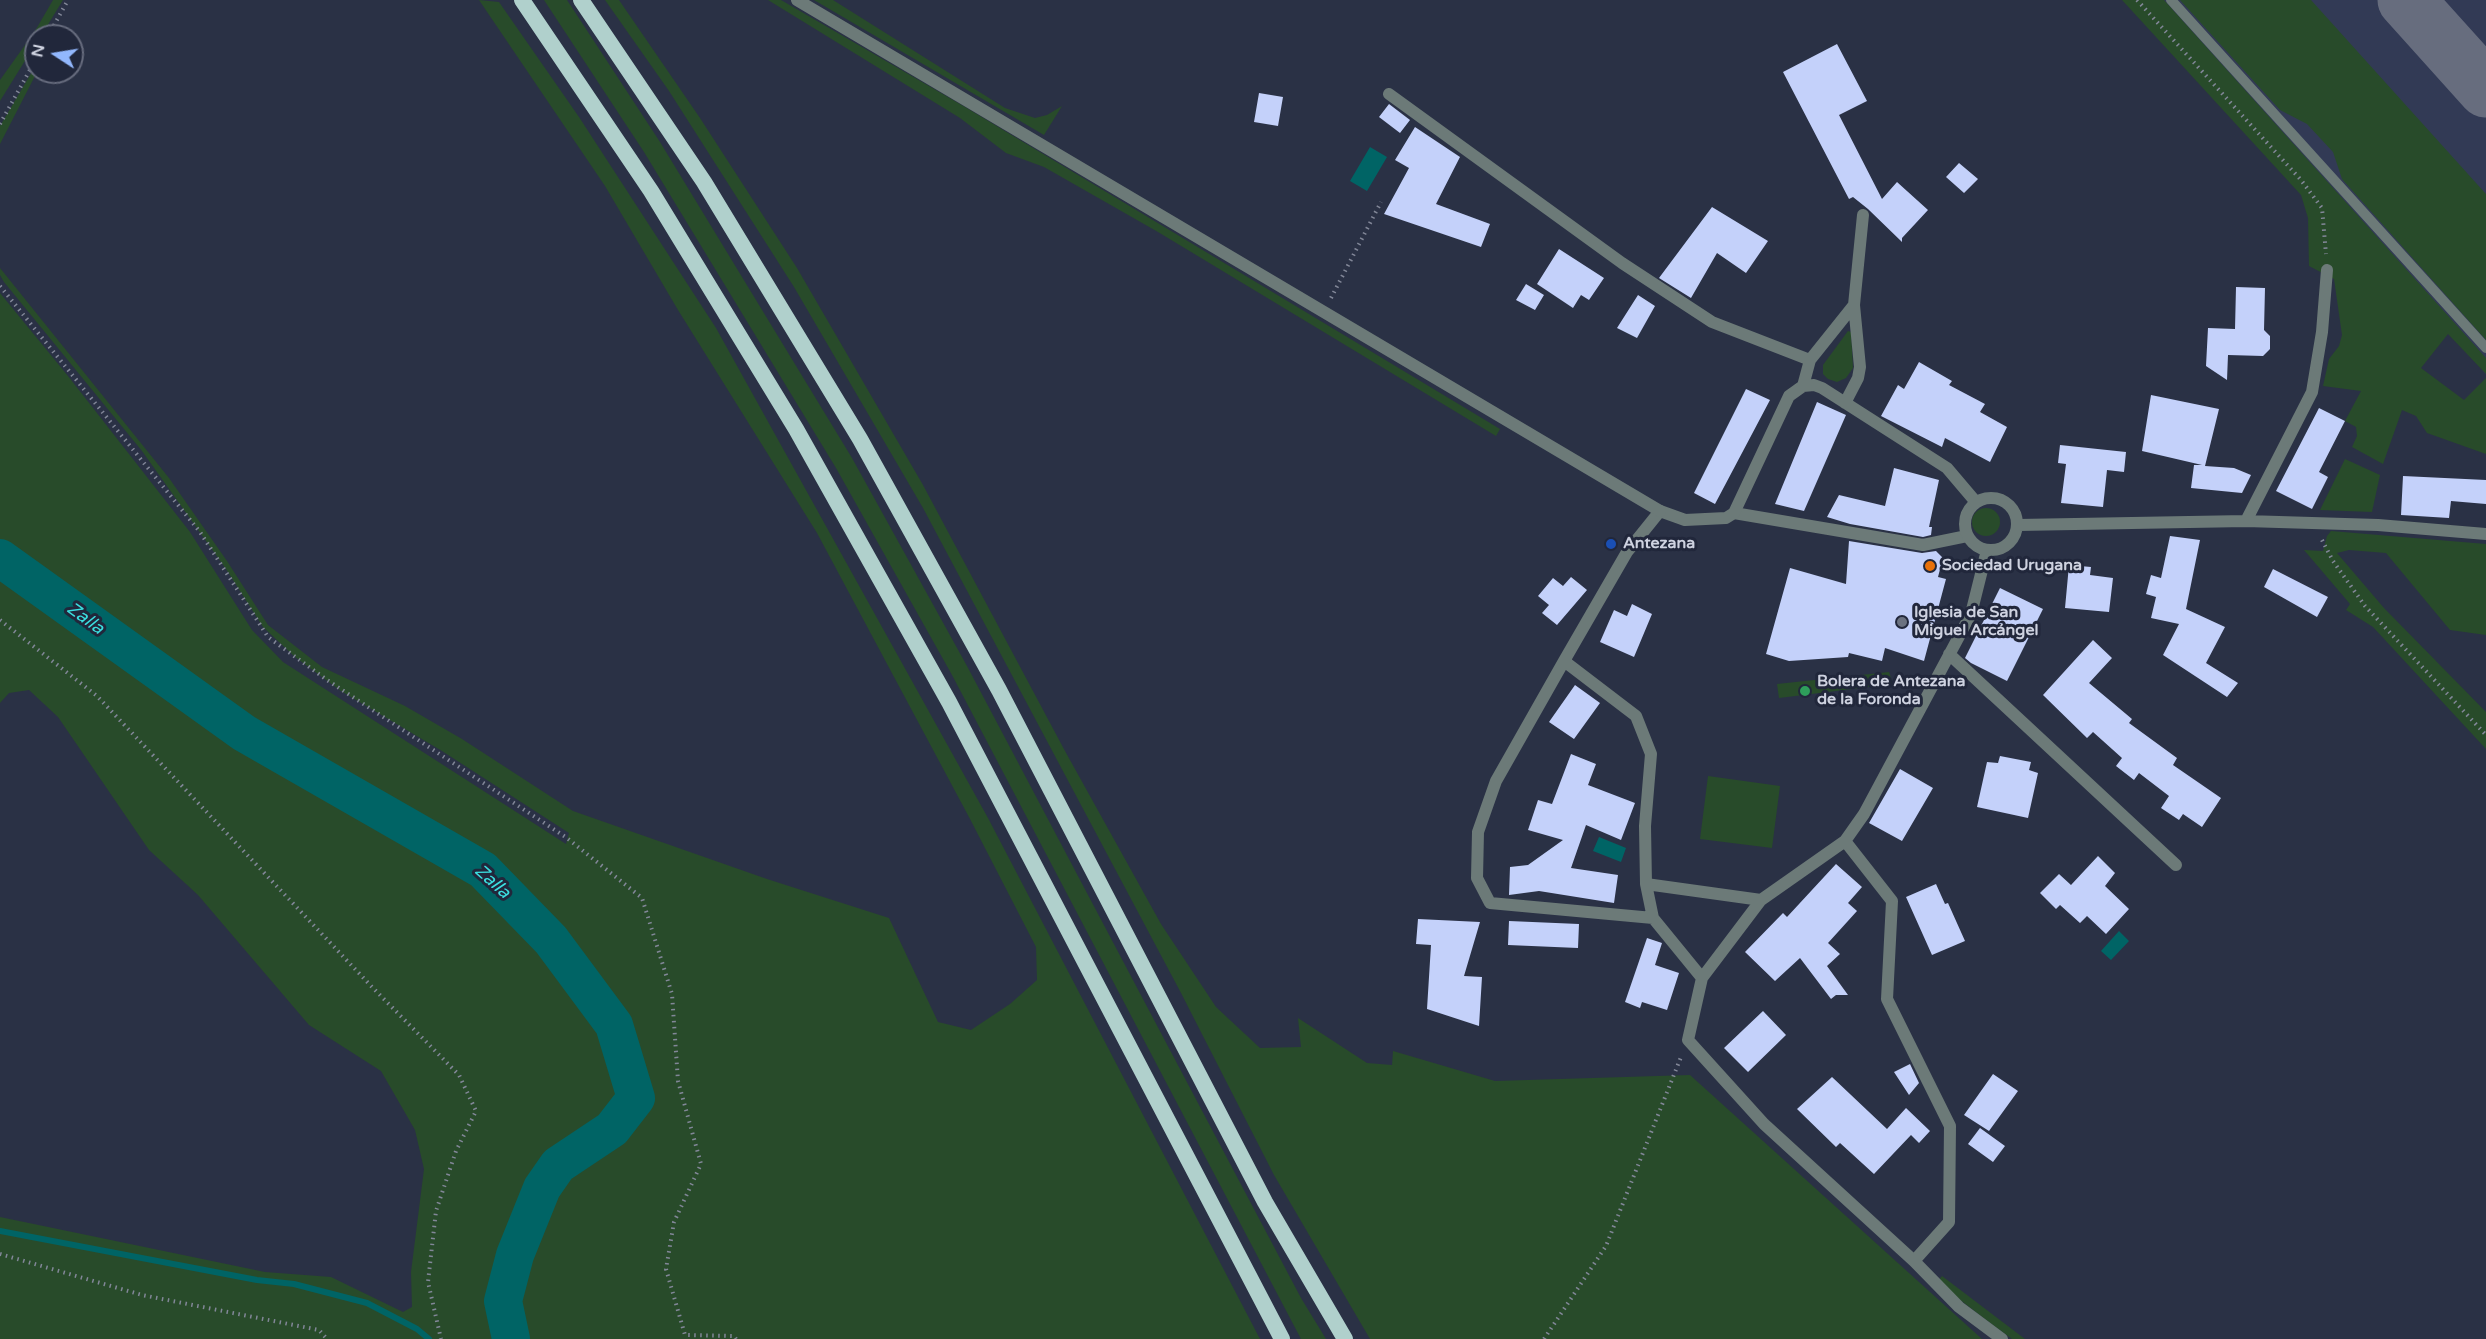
<!DOCTYPE html>
<html>
<head>
<meta charset="utf-8">
<style>
  body { margin:0 }
  #map { position:relative; width:2486px; height:1339px; overflow:hidden; background:#2a3145; font-family:"Varela Round",sans-serif }
  canvas { display:block }
  .north { position:absolute; left:24px; top:24px; width:60px; height:60px; box-sizing:border-box; background:#21273b; border:2px solid #666b7d; border-radius:50%; rotate:282deg; font-size:16px; font-weight:700; line-height:24px; text-align:center; color:#ced2e0 }
  .north::after { content:''; display:block; margin:auto; width:21px; height:27px; background:#92b7fd; clip-path:polygon(50% 0,100% 100%,50% 72%,0 100%) }
</style>
</head>
<body>
<div id="map">
<canvas width="2486" height="1339"></canvas>
<div class="north">N</div>
</div>
<script>
const context = document.querySelector('canvas').getContext('2d');
context.lineJoin = 'round';
function fill(path, color) { context.fillStyle = color; context.fill(path, 'evenodd'); }
const toPath = rows => new Path2D(rows.map(r => 'M' + r).join(''));
function trace(path, color, width, dash) { context.strokeStyle = color; context.lineWidth = width; context.lineCap = dash ? 'butt' : 'round'; context.setLineDash(dash || []); context.stroke(path); }
function write(font, color, halo, rows, align = 'center') {
  context.font = font + ' "Varela Round",sans-serif'; context.lineWidth = 6; context.setLineDash([]); context.textBaseline = 'middle'; context.strokeStyle = halo; context.fillStyle = color; for (const [text, x, y, turn = 0] of rows) {
    context.save(); context.translate(x, y); context.rotate((+turn || 0) * Math.PI / 180); context.textAlign = isNaN(turn) ? turn : align; if (halo) context.strokeText(text, 0, 0); context.fillText(text, 0, 0); context.restore();
  }
}
fill(toPath([
  [2150,0,2486,0,2486,374]
]), '#323a55');
fill(toPath([
  [53,0,63,0,41,36,36,36,36,43,0,101,0,80,35,31],
  [479,0,499,2,579,117,716,328,988,818,1260,1339,0,1339,0,1217,265,1272,331,1277,403,1312,412,1307,411,1272,424,1169,415,1130,381,1071,309,1025,198,895,149,850,58,717,29,690,9,693,0,703,0,293,68,376,190,532,252,630,283,662,566,844,569,833,442,751,341,691,295,657,263,627,226,569,142,451,4,282,0,275,0,268,169,478,227,561,268,625,322,667,405,706,462,739,573,811,767,879,889,918,938,1022,971,1030,1010,1004,1037,980,1036,947,970,819,817,533,678,310,605,186],
  [544,0,567,0,660,142,852,458,967,666,1301,1298,1326,1339,1301,1339,952,675,836,468,644,152],
  [605,0,619,0,700,118,797,268,923,485,1065,751,1161,924,1216,1007,1260,1048,1301,1047,1298,1018,1367,1063,1392,1065,1393,1051,1495,1081,1690,1075,1982,1339,1370,1339,1274,1175,1181,993,923,508,794,287,669,91],
  [768,0,781,0,965,107,1500,429,1496,436,1158,232,1044,167,1006,153,960,118],
  [814,0,833,0,1005,108,1035,118,1047,115,1062,106,1044,135],
  [2122,0,2164,0,2486,358,2486,374,2448,334,2421,368,2464,400,2486,378,2486,454,2427,433,2416,416,2402,410,2383,464,2352,447,2357,436,2356,427,2345,421,2361,391,2323,386,2329,359,2339,346,2342,335,2334,279,2309,266,2308,218,2301,195],
  [2180,0,2311,0,2486,194,2486,340,2342,179,2333,152,2307,124,2280,110],
  [36,65,37,72,0,144,0,126],
  [1848,331,1851,332,1853,368,1846,378,1837,382,1828,379,1823,374,1823,365],
  [2345,459,2380,475,2372,512,2320,510],
  '1972 522a14 14 0 1 1 28 0a14 14 0 1 1-28 0Z',
  [2331,531,2486,544,2486,635,2450,630,2386,553,2349,550,2337,553,2384,608,2486,712,2486,749,2373,627,2346,610,2350,604,2304,550,2323,551,2327,536],
  [1889,672,1893,684,1779,698,1777,684],
  [1708,776,1780,786,1772,848,1700,839],
  [1942,1276,2025,1339,2012,1339,1985,1319,1937,1282]
]), '#284b2a');
fill(toPath([
  [1370,147,1387,157,1367,191,1350,181],
  [1599,837,1626,848,1621,862,1593,851],
  [2119,931,2129,941,2111,960,2101,951]
]), '#006465');
trace(toPath([
  [0,1231,257,1280,294,1284,367,1303,417,1329,429,1339]
]), '#006465', 6);
trace(toPath([
  [0,558,244,733,483,870,551,940,614,1025,636,1098,612,1129,558,1165,542,1188,515,1255,503,1301,511,1339]
]), '#006465', 38);
trace(toPath([
  [2406,0,2486,89]
]), '#676d7e', 57);
fill(toPath([
  [1837,44,1867,101,1839,115,1882,199,1897,182,1928,210,1902,238,1902,242,1868,209,1853,197,1849,199,1783,72],
  [1259,93,1283,97,1278,126,1254,122],
  [1389,104,1410,120,1400,133,1379,117],
  [1415,127,1460,157,1436,204,1490,224,1481,247,1384,214,1409,168,1395,160],
  [1959,163,1978,179,1964,193,1946,177],
  [1712,207,1768,241,1746,273,1717,253,1691,298,1659,278],
  [1559,249,1604,278,1589,300,1581,295,1573,308,1537,284],
  [1526,284,1544,295,1535,310,1516,300],
  [2236,287,2265,288,2264,330,2270,336,2270,349,2263,356,2228,355,2227,380,2206,366,2208,328,2235,329],
  [1638,295,1655,306,1637,338,1617,328],
  [1919,362,1952,381,1949,385,1985,404,1980,412,2007,427,1990,462,1945,438,1942,447,1881,416,1898,385,1904,389],
  [1746,389,1770,400,1715,504,1694,493],
  [2151,395,2219,409,2205,466,2234,468,2251,475,2242,493,2191,488,2194,465,2202,465,2142,451],
  [1817,402,1846,415,1804,511,1775,504],
  [2319,408,2345,421,2319,472,2328,477,2312,509,2276,491],
  [2060,445,2126,452,2124,472,2107,470,2103,507,2061,503,2066,464,2058,463],
  [1894,468,1939,480,1929,527,1932,527,1931,535,1923,537,1850,524,1827,517,1839,495,1885,506],
  [2403,476,2486,480,2486,504,2451,501,2449,518,2401,515],
  [2170,536,2200,540,2186,609,2225,627,2206,663,2238,683,2227,697,2163,655,2179,624,2151,618,2156,597,2146,594,2151,575,2161,578],
  [1849,541,1922,553,1936,551,1943,558,1938,577,1946,579,1924,661,1885,648,1882,661,1849,653,1848,657,1789,661,1766,654,1790,568,1846,584],
  [2069,565,2091,567,2090,575,2113,578,2109,612,2065,608],
  [2273,569,2328,597,2317,617,2264,587],
  [1571,577,1587,590,1557,625,1542,613,1549,605,1538,596,1553,578,1563,586],
  [2000,588,2043,609,2007,681,1971,663,1965,658],
  [1632,604,1652,614,1634,657,1600,642,1614,610,1627,616],
  [2093,640,2112,658,2089,683,2132,719,2129,723,2177,758,2173,765,2221,798,2202,827,2183,814,2179,820,2161,808,2169,796,2139,773,2134,780,2116,766,2122,758,2093,732,2087,738,2043,695],
  [1575,685,1600,703,1574,739,1549,722],
  [1571,754,1596,764,1588,785,1635,803,1621,840,1586,825,1571,868,1618,875,1614,903,1539,891,1509,895,1510,867,1528,865,1563,840,1528,830,1538,800,1552,804],
  [2000,756,2031,762,2029,770,2038,773,2028,818,1977,807,1987,762,1998,763],
  [1900,769,1933,788,1902,841,1869,823],
  [2098,856,2115,873,2105,886,2129,909,2106,934,2087,916,2080,923,2060,905,2056,909,2040,893,2059,874,2071,885],
  [1836,864,1862,887,1848,903,1857,911,1828,943,1840,954,1827,966,1848,995,1836,995,1831,999,1800,958,1775,981,1745,952,1783,913,1787,917],
  [1936,884,1945,904,1948,903,1965,941,1932,955,1906,897],
  [1418,919,1480,922,1464,976,1482,977,1479,1026,1427,1009,1431,945,1416,944],
  [1509,921,1579,924,1578,948,1508,945],
  [1647,938,1662,943,1655,965,1679,973,1667,1010,1642,1002,1640,1008,1625,1002],
  [1763,1011,1786,1035,1748,1072,1724,1048],
  [1910,1064,1919,1083,1909,1095,1894,1072],
  [1993,1074,2018,1091,1989,1131,1964,1115],
  [1832,1077,1887,1129,1906,1108,1930,1131,1919,1143,1911,1135,1874,1174,1840,1143,1836,1147,1797,1109],
  [1980,1128,2005,1146,1993,1162,1968,1144]
]), '#c4d1fa');
trace(toPath([
  [2137,0,2301,180,2322,208,2326,254],
  [48,36,68,0],
  [0,124,36,59],
  [0,286,200,532,268,637,327,680,567,838,642,898,672,994,678,1081,701,1164,674,1222,666,1269,685,1335,734,1336,736,1339],
  [1331,298,1381,202],
  [2322,540,2333,561,2365,606,2486,735],
  [0,620,97,696,372,987,459,1075,476,1111,456,1151,436,1211,428,1282,441,1339],
  [0,1254,142,1295,319,1330,327,1339],
  [1544,1339,1606,1246,1681,1057]
]), '#828798', 4, [1.5, 4.5]);
trace(toPath([
  [2171,0,2486,348]
]), '#6c7a78', 10);
trace(toPath([
  [1734,513,1923,545,1967,536]
]), '#6c7a78', 12);
trace(toPath([
  [1389,94,1622,263,1712,322,1810,360],
  [1803,386,1810,360,1854,305],
  [1845,403,1858,378,1860,367,1854,305,1863,215],
  '1965 524a26 26 0 1 1 52 0a26 26 0 1 1-52 0Z',
  [2246,521,2312,392,2322,332,2327,270],
  [2018,525,2246,521,2378,525,2486,534],
  [1987,550,1971,614,1864,814,1845,841,1761,900,1702,978,1688,1040,1764,1124,1914,1261,1959,1307,2002,1339],
  [1949,654,2176,865],
  [1564,661,1636,716,1651,754,1645,826,1646,884,1653,918],
  [1845,841,1892,901,1887,999,1950,1126,1949,1222,1914,1261],
  [1646,884,1761,900],
  [1702,978,1653,918,1490,903,1477,878,1478,832,1496,781,1564,661,1627,552,1660,511,1685,520,1726,518,1734,513,1789,396,1803,386,1814,385,1822,388,1947,468,1975,501]
]), '#6c7a78', 12);
trace(toPath([
  [797,0,1660,511]
]), '#6c7a78', 12);
trace(toPath([
  [522,0,651,191,796,429,949,702,1282,1339],
  [581,0,704,182,860,439,999,690,1265,1202,1345,1339]
]), '#b0d0cc', 16);
for (const [x, y, r, color] of [
  [1611,544,6,"#1a4fb4"],
  [1930,566,6,"#e8710a"],
  [1902,622,6,"#6b7280"],
  [1805,691,6,"#2e9e5b"]
]) { const dot = new Path2D(); dot.arc(x, y, r, 0, 2 * Math.PI); context.fillStyle = color; context.fill(dot); trace(dot, '#21273b', 2); }
write('bold 16px', '#ced2e0', '#21273b', [
  ["Antezana",1623,544],
  ["Sociedad Urugana",1942,566],
  ["Iglesia de San",1914,613],
  ["Miguel Arcángel",1914,631],
  ["Bolera de Antezana",1817,682],
  ["de la Foronda",1817,700]
], 'left');
write('italic 18px', '#3bdedf', '#21273b', [
  ["Zalla",85,619,36],
  ["Zalla",492,882,42]
]);
</script>
</body>
</html>
